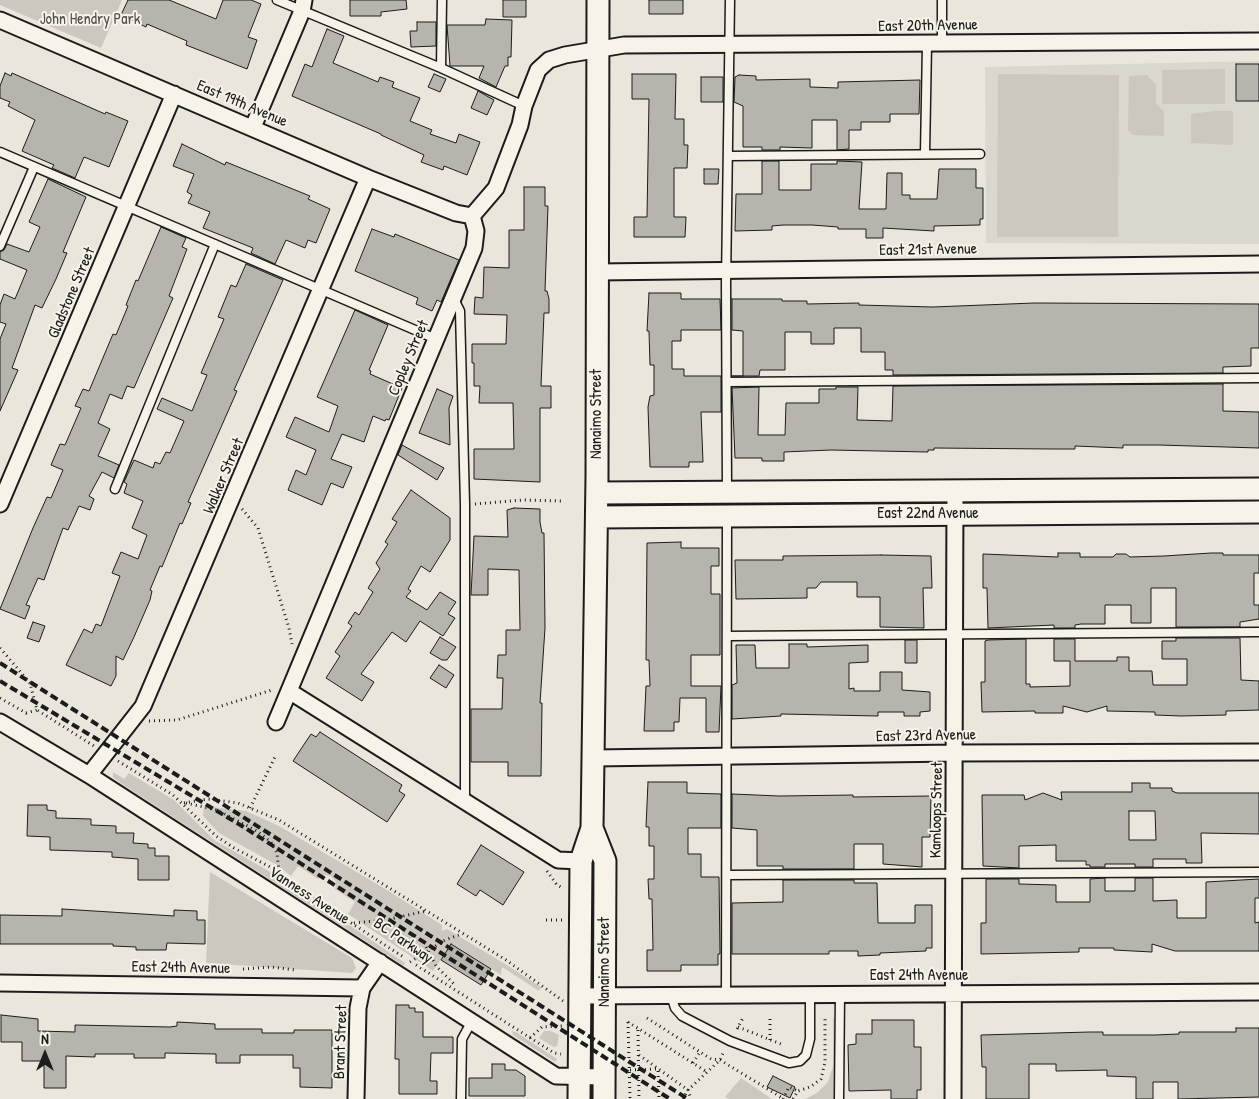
<!DOCTYPE html>
<html>
<head>
<meta charset="utf-8">
<style>
  body { margin:0 }
  #map { position:relative; width:1259px; height:1099px; overflow:hidden; background:#eae6dc; font-family:"Patrick Hand",sans-serif }
  canvas { display:block }
  .north { position:absolute; left:20px; top:1029px; width:50px; height:50px; -webkit-text-stroke:4px #f7f3e8; paint-order:stroke; rotate:0deg; font-size:14px; font-weight:700; line-height:20px; text-align:center; color:#1c1c1c }
  .north::after { content:''; display:block; margin:auto; width:18px; height:22px; background:#1c1c1c; clip-path:polygon(50% 0,100% 100%,50% 72%,0 100%) }
</style>
</head>
<body>
<div id="map">
<canvas width="1259" height="1099"></canvas>
<div class="north">N</div>
</div>
<script>
const context = document.querySelector('canvas').getContext('2d');
context.lineJoin = 'round';
function fill(path, color) { context.fillStyle = color; context.fill(path, 'evenodd'); }
const toPath = rows => new Path2D(rows.map(r => 'M' + r).join(''));
function trace(path, color, width, dash) { context.strokeStyle = color; context.lineWidth = width; context.lineCap = dash ? 'butt' : 'round'; context.setLineDash(dash || []); context.stroke(path); }
function write(font, color, halo, rows, align = 'center') {
  context.font = font + ' "Patrick Hand",sans-serif'; context.lineWidth = 4; context.setLineDash([]); context.textBaseline = 'middle'; context.strokeStyle = halo; context.fillStyle = color; for (const [text, x, y, turn = 0] of rows) {
    context.save(); context.translate(x, y); context.rotate((+turn || 0) * Math.PI / 180); context.textAlign = isNaN(turn) ? turn : align; if (halo) context.strokeText(text, 0, 0); context.fillText(text, 0, 0); context.restore();
  }
}
fill(toPath([
  [1259,61,1259,244,986,243,985,67]
]), '#dad7ce');
fill(toPath([
  [0,0,122,0,101,48,0,5],
  [1225,69,1225,104,1162,104,1162,70],
  [998,74,1119,75,1118,237,997,237],
  [1147,75,1156,85,1156,104,1164,111,1164,136,1133,135,1128,130,1129,76],
  [1215,111,1233,111,1233,145,1191,143,1191,114],
  [1259,495,1259,505,980,504,980,501],
  [929,500,929,506,633,506,635,503],
  [113,772,124,779,129,773,174,800,214,840,274,874,405,963,404,966,122,784,113,777],
  [204,806,246,811,279,826,387,890,442,925,442,931,447,929,510,967,541,987,539,991,502,967,501,975,452,944,433,971,348,914,355,902,335,889,336,882,331,876,324,875,318,879,298,866,291,876,277,865,219,833,203,816],
  [210,872,352,958,356,968,352,973,206,963],
  [833,1018,836,1018,835,1099,805,1099,817,1093,828,1082,833,1066],
  [512,1031,516,1032,557,1059,555,1062,513,1035],
  [544,1031,551,1031,559,1035,557,1046,554,1047,539,1038],
  [741,1078,772,1099,729,1099,725,1097]
]), '#ccc8c0');
const building = toPath([
  [128,0,169,0,216,19,223,0,251,0,261,4,248,37,257,40,247,69,186,45,187,41,147,24,146,27,121,15,128,0],
  [350,0,406,0,407,9,381,12,381,16,350,16,350,0],
  [503,0,526,0,526,17,503,17,503,0],
  [649,0,683,0,683,14,649,14,649,0],
  [486,19,512,20,511,57,508,57,508,66,505,66,496,87,479,78,484,66,450,66,447,25,485,25,486,19],
  [417,22,436,22,436,46,411,47,410,31,417,31,417,22],
  [327,29,344,36,333,63,378,82,380,77,394,82,392,87,420,98,410,121,432,130,430,134,456,143,459,134,480,142,467,175,444,166,443,170,421,162,424,155,381,135,381,134,292,96,305,64,312,67,327,29],
  [1236,64,1259,64,1259,101,1236,101,1236,64],
  [5,73,11,76,12,73,105,114,106,112,128,121,109,167,84,157,75,178,52,168,54,165,22,151,35,120,8,106,10,102,0,98,0,86,5,73],
  [434,74,446,79,440,92,428,87,434,74],
  [632,74,676,74,675,119,684,119,684,145,688,145,687,168,674,168,674,217,686,217,685,237,634,237,634,217,647,217,649,99,632,99,632,74],
  [739,75,756,76,756,80,810,79,810,87,838,88,838,82,920,80,919,114,890,114,890,122,861,122,861,130,849,130,849,149,837,150,837,120,812,120,812,148,780,147,780,150,762,150,762,147,743,147,743,106,734,102,735,77,739,75],
  [701,77,723,77,723,102,701,102,701,77],
  [478,91,494,100,487,115,471,108,478,91],
  [182,144,225,165,226,162,310,196,308,199,330,209,316,243,308,240,305,248,286,240,275,264,251,253,253,248,203,228,210,212,188,203,192,195,187,192,194,174,173,166,182,144],
  [762,161,779,161,779,190,811,190,811,164,837,164,837,161,862,162,859,209,886,209,887,173,902,173,902,195,910,195,910,199,937,199,939,169,976,169,976,188,983,188,983,219,980,219,980,225,934,226,934,231,883,228,883,238,866,238,866,229,838,229,838,227,812,225,783,225,772,226,772,230,735,231,736,194,762,194,762,161],
  [704,169,719,169,718,184,704,184,704,169],
  [48,179,86,197,63,252,67,253,56,279,42,308,35,305,12,368,18,370,0,411,0,339,6,324,0,322,0,305,4,294,15,299,27,270,0,259,0,252,4,250,7,244,29,252,40,227,29,222,48,179],
  [524,187,545,187,545,206,548,206,545,291,547,291,549,299,549,313,544,313,541,386,551,386,551,408,540,408,540,482,474,479,474,449,514,449,513,403,479,403,480,386,474,386,474,363,472,363,472,344,506,344,507,315,474,314,475,297,483,298,484,267,509,268,509,230,524,230,524,187],
  [161,227,186,238,182,247,187,249,169,296,173,298,134,388,127,386,122,399,110,394,98,423,110,429,98,456,119,465,114,478,102,472,89,496,94,499,90,510,79,506,68,530,63,528,44,580,38,578,26,605,30,606,25,619,0,609,33,528,47,497,51,498,63,470,51,465,60,444,65,445,81,408,75,406,83,389,89,391,113,334,116,335,128,306,126,305,136,280,138,281,161,227],
  [372,229,394,237,395,234,459,260,441,302,437,300,432,311,416,304,418,298,355,271,372,229],
  [246,264,283,280,234,390,237,391,188,502,191,503,182,524,180,523,162,567,160,566,150,590,152,591,150,600,134,637,123,660,116,656,116,676,111,686,66,665,84,629,92,633,96,624,101,626,120,576,112,573,121,552,138,559,147,535,132,528,143,501,124,493,127,484,124,482,134,460,153,468,155,462,160,464,166,452,170,453,184,421,157,409,162,398,192,411,207,375,201,373,224,319,218,317,231,285,236,287,246,264],
  [649,293,681,293,681,299,720,299,721,330,681,330,681,341,672,341,672,369,684,369,684,376,721,376,721,412,701,412,703,462,689,462,689,467,650,467,648,407,650,396,654,395,654,365,650,365,649,331,647,331,649,293],
  [732,299,782,299,782,301,807,301,807,304,859,303,859,305,933,307,1034,303,1259,304,1259,348,1251,348,1251,366,1223,367,1223,373,893,375,893,370,885,370,885,352,861,352,861,328,834,328,834,344,811,344,811,332,785,332,785,370,760,370,759,376,732,376,743,376,743,331,732,330,732,299],
  [355,310,388,325,369,370,371,371,370,374,402,388,389,420,386,419,385,421,373,416,364,442,342,434,331,459,352,467,343,488,331,483,322,505,288,490,296,470,306,475,316,450,286,437,295,417,329,432,338,406,317,397,355,310],
  [1223,384,1223,411,1259,412,1259,448,1159,445,1123,445,1123,448,1075,446,1075,449,1051,449,934,448,934,450,928,450,928,452,831,450,784,452,784,461,762,461,762,458,735,458,732,388,759,387,758,435,785,435,786,403,819,403,819,389,836,389,836,387,858,387,857,420,892,421,893,386,1223,384],
  [437,389,453,396,449,408,450,445,419,433,437,389],
  [402,445,444,468,437,480,398,455,402,445],
  [411,490,450,518,450,540,430,572,421,566,408,589,411,591,406,597,427,610,440,592,456,602,448,614,455,618,443,636,420,621,406,642,392,632,361,674,374,682,362,701,326,678,340,656,335,652,352,626,348,623,355,612,359,615,373,592,368,588,380,569,376,563,388,544,385,542,397,522,392,519,411,490],
  [514,508,540,509,540,522,542,533,544,533,545,628,540,703,542,703,541,776,508,776,508,762,471,762,471,709,502,709,503,678,497,678,498,655,506,655,506,630,520,630,519,570,488,569,488,595,471,595,474,536,508,537,507,510,514,508],
  [681,542,681,548,719,548,719,566,711,566,711,594,720,594,720,655,691,655,691,686,721,686,719,732,706,732,706,698,680,698,679,722,674,722,674,731,644,731,646,686,650,686,649,660,646,660,647,543,681,542],
  [1058,553,1080,553,1080,557,1113,557,1116,554,1126,554,1130,557,1164,556,1211,553,1223,553,1223,555,1259,555,1259,573,1254,573,1254,605,1259,605,1259,619,1240,622,1240,627,1176,627,1176,588,1151,588,1151,623,1131,623,1131,605,1105,605,1105,624,1081,624,1075,625,1075,628,1054,628,1054,625,988,628,987,588,983,588,983,554,1058,557,1058,553],
  [881,555,931,556,932,588,923,588,924,628,880,627,880,597,857,597,857,582,821,582,816,588,807,588,807,598,736,599,735,560,783,560,783,556,881,555],
  [33,622,45,626,39,642,27,638,33,622],
  [440,637,456,647,447,660,442,660,430,653,440,637],
  [1176,638,1240,638,1241,680,1259,681,1259,710,1226,711,1226,715,1181,716,1155,715,1155,712,1107,711,1107,706,1087,712,1063,706,1063,713,1035,713,1035,711,982,712,981,682,985,682,985,641,988,640,1026,639,1026,684,1030,684,1030,687,1070,686,1070,661,1054,661,1054,639,1075,639,1075,661,1117,661,1117,657,1129,657,1129,671,1152,671,1153,685,1187,685,1187,659,1162,659,1162,641,1176,641,1176,638],
  [905,640,917,640,917,663,905,663,905,640],
  [789,644,807,644,807,647,868,645,868,662,849,663,849,689,854,688,854,691,880,691,880,672,902,672,902,690,930,692,930,711,920,712,920,716,904,716,904,712,878,712,878,716,781,714,781,716,732,719,732,685,737,683,736,645,755,645,756,668,789,668,789,644],
  [439,665,454,675,446,688,430,678,439,665],
  [320,732,402,785,399,791,405,795,387,822,293,761,311,734,316,737,320,732],
  [648,782,687,782,687,793,721,794,721,828,688,828,688,854,701,854,701,877,719,877,720,954,718,954,718,965,681,965,681,971,647,971,647,950,653,950,652,899,649,899,648,879,654,879,654,846,649,846,649,827,646,827,648,782],
  [1132,783,1150,783,1150,788,1172,788,1172,791,1177,793,1259,793,1259,834,1201,833,1202,863,1186,863,1186,859,1153,859,1153,867,1135,867,1135,864,1105,864,1105,867,1090,867,1090,865,1086,865,1086,861,1056,861,1056,845,1019,846,1019,868,983,866,982,795,1024,795,1025,800,1043,793,1062,800,1061,792,1132,792,1132,783],
  [1129,811,1155,811,1156,840,1129,840,1129,811],
  [732,794,779,796,853,795,853,797,931,796,930,837,922,837,922,867,883,864,883,844,854,844,854,869,783,869,783,866,757,866,757,830,732,828,732,794],
  [28,805,47,805,47,810,56,811,56,818,91,819,91,825,116,826,116,833,134,833,133,843,148,844,148,848,155,848,155,856,169,856,169,880,138,880,138,859,112,857,112,852,50,850,50,837,27,836,28,805],
  [481,845,524,872,503,905,480,890,476,896,457,884,481,845],
  [1105,878,1105,891,1135,891,1135,878,1153,878,1153,901,1177,900,1177,918,1206,918,1206,882,1259,879,1259,898,1255,898,1255,923,1259,922,1259,951,1175,951,1152,944,1152,952,1114,950,1114,948,1079,948,1079,952,981,954,981,923,986,923,986,879,1019,879,1019,884,1056,885,1056,902,1090,902,1090,879,1105,878],
  [783,880,854,880,854,883,877,883,878,923,915,923,915,905,932,905,932,948,926,948,926,951,880,953,880,955,858,956,858,951,829,951,829,954,732,954,732,903,783,902,783,880],
  [62,909,174,916,174,910,197,911,197,920,205,920,205,944,167,943,166,950,136,950,136,947,113,946,113,944,0,944,0,915,62,916,62,909],
  [451,944,491,969,481,985,441,960,451,944],
  [396,1005,409,1005,409,1008,415,1008,415,1012,423,1012,423,1037,453,1037,453,1053,431,1053,430,1081,437,1081,437,1094,399,1094,399,1059,395,1059,396,1005],
  [1,1015,38,1019,38,1031,75,1032,75,1025,170,1027,177,1026,177,1022,215,1024,215,1029,262,1029,262,1033,294,1033,294,1030,332,1030,332,1088,300,1087,300,1068,293,1068,293,1055,240,1055,240,1063,216,1063,216,1054,165,1053,165,1058,134,1058,134,1054,95,1054,95,1057,66,1056,66,1088,44,1088,44,1061,22,1061,22,1042,1,1042,1,1015],
  [872,1020,914,1020,914,1047,921,1047,921,1090,917,1090,917,1099,891,1099,891,1090,849,1091,848,1045,856,1044,856,1034,872,1034,872,1020],
  [1236,1028,1259,1028,1259,1097,1178,1099,1178,1082,1153,1082,1153,1099,1136,1099,1136,1077,1107,1076,1107,1070,1056,1071,1056,1064,1029,1064,1029,1099,986,1099,986,1067,982,1067,981,1035,1090,1032,1103,1032,1103,1035,1155,1035,1179,1034,1179,1032,1236,1032,1236,1028],
  [492,1064,505,1064,505,1070,516,1070,525,1076,525,1096,469,1096,469,1078,492,1078,492,1064],
  [773,1076,795,1087,790,1098,767,1087,773,1076]
]);
fill(building, '#b6b4ac');
trace(building, '#1c1c1c', 1);
const lane = toPath([
  [277,0,441,68,524,106],
  [942,0,942,44],
  [441,68,442,0],
  [0,152,436,339],
  [925,154,927,44],
  [728,156,980,154],
  [0,246,34,167],
  [454,299,460,311,465,504,465,794,462,801],
  [727,382,1259,378],
  [115,489,215,244],
  [727,491,726,283,730,0],
  [728,636,1259,632],
  [727,875,1259,872],
  [671,995,675,1008,682,1016,730,1041,789,1063,800,1061,806,1055,810,1039,810,994],
  [726,995,727,517],
  [461,1099,462,1039,472,1021],
  [839,1099,840,994]
]);
const street = toPath([
  [0,20,368,178,456,213,472,216],
  [253,127,302,11,304,0],
  [472,216,496,188,520,125,524,106,538,70,549,60,565,55,624,45,1259,41],
  [597,272,1259,264],
  [0,504,174,94],
  [289,691,558,860,581,861],
  [0,722,89,775,556,1076,604,1077],
  [276,722,474,248,476,231,472,216],
  [593,758,955,753,1259,752],
  [89,775,143,706,368,178],
  [0,983,362,988],
  [579,996,1259,992],
  [356,1099,358,1008,362,988,380,962],
  [953,1099,955,492]
]);
const secondary = toPath([
  [597,493,1259,489],
  [597,517,1259,512],
  [592,828,605,861,604,1099],
  [579,1099,581,861,592,828,597,477,598,0]
]);
trace(lane, '#1c1c1c', 11);
trace(street, '#1c1c1c', 19);
trace(secondary, '#1c1c1c', 25);
trace(toPath([
  [475,504,523,500,564,501],
  [242,509,258,528,289,628,292,644],
  [0,648,30,683,37,710,94,746],
  [0,698,26,713,37,710],
  [149,721,177,720,272,690],
  [118,761,173,795,216,836,234,848,276,870,299,889,405,958],
  [184,803,208,799,238,803,279,820,506,960,563,1001],
  [186,803,217,810,257,831,271,842,277,853,279,872],
  [250,808,275,757],
  [547,871,557,885,563,888],
  [546,920,563,920],
  [354,923,386,920,426,911],
  [426,947,436,966,454,984],
  [410,962,445,940,462,934],
  [416,965,554,1053,561,1054],
  [243,969,271,967,295,970],
  [647,1018,711,1059,720,1060,784,1099],
  [628,1022,707,1072],
  [628,1022,630,1099],
  [738,1027,781,1044],
  [737,1029,744,1016],
  [638,1030,639,1099],
  [530,1038,542,1027,562,1026],
  [770,1040,770,1016],
  [639,1055,688,1090,691,1099],
  [693,1063,700,1052],
  [630,1070,658,1069,659,1099],
  [683,1099,688,1090,720,1060,724,1051],
  [783,1099,789,1087,798,1091],
  [793,1099,798,1091,810,1087,821,1079,825,1062,825,1016]
]), '#1c1c1c', 3, [1, 4]);
trace(lane, '#f7f3e8', 8);
trace(street, '#f7f3e8', 15);
trace(secondary, '#f7f3e8', 21);
trace(toPath([
  [0,663,688,1099],
  [0,681,242,826,670,1099]
]), '#1c1c1c', 4, [8, 4]);
write('16px', '#51504d', '#f7f3e8', [
  ["John Hendry Park",90,20]
]);
write('16px', '#1c1c1c', '#f7f3e8', [
  ["East 20th Avenue",928,26,-1],
  ["East 19th Avenue",242,104,23],
  ["East 21st Avenue",928,250,-1],
  ["Gladstone Street",72,293,-67],
  ["Copley Street",409,358,-67],
  ["Nanaimo Street",597,414,-90],
  ["Walker Street",224,476,-67],
  ["East 22nd Avenue",928,514],
  ["East 23rd Avenue",926,736,-1],
  ["Kamloops Street",937,810,-89],
  ["Vanness Avenue",309,896,33],
  ["BC Parkway",403,941,34],
  ["Nanaimo Street",605,962,-90],
  ["East 24th Avenue",181,968,1],
  ["East 24th Avenue",919,976],
  ["Brant Street",341,1042,-88]
]);
</script>
</body>
</html>
